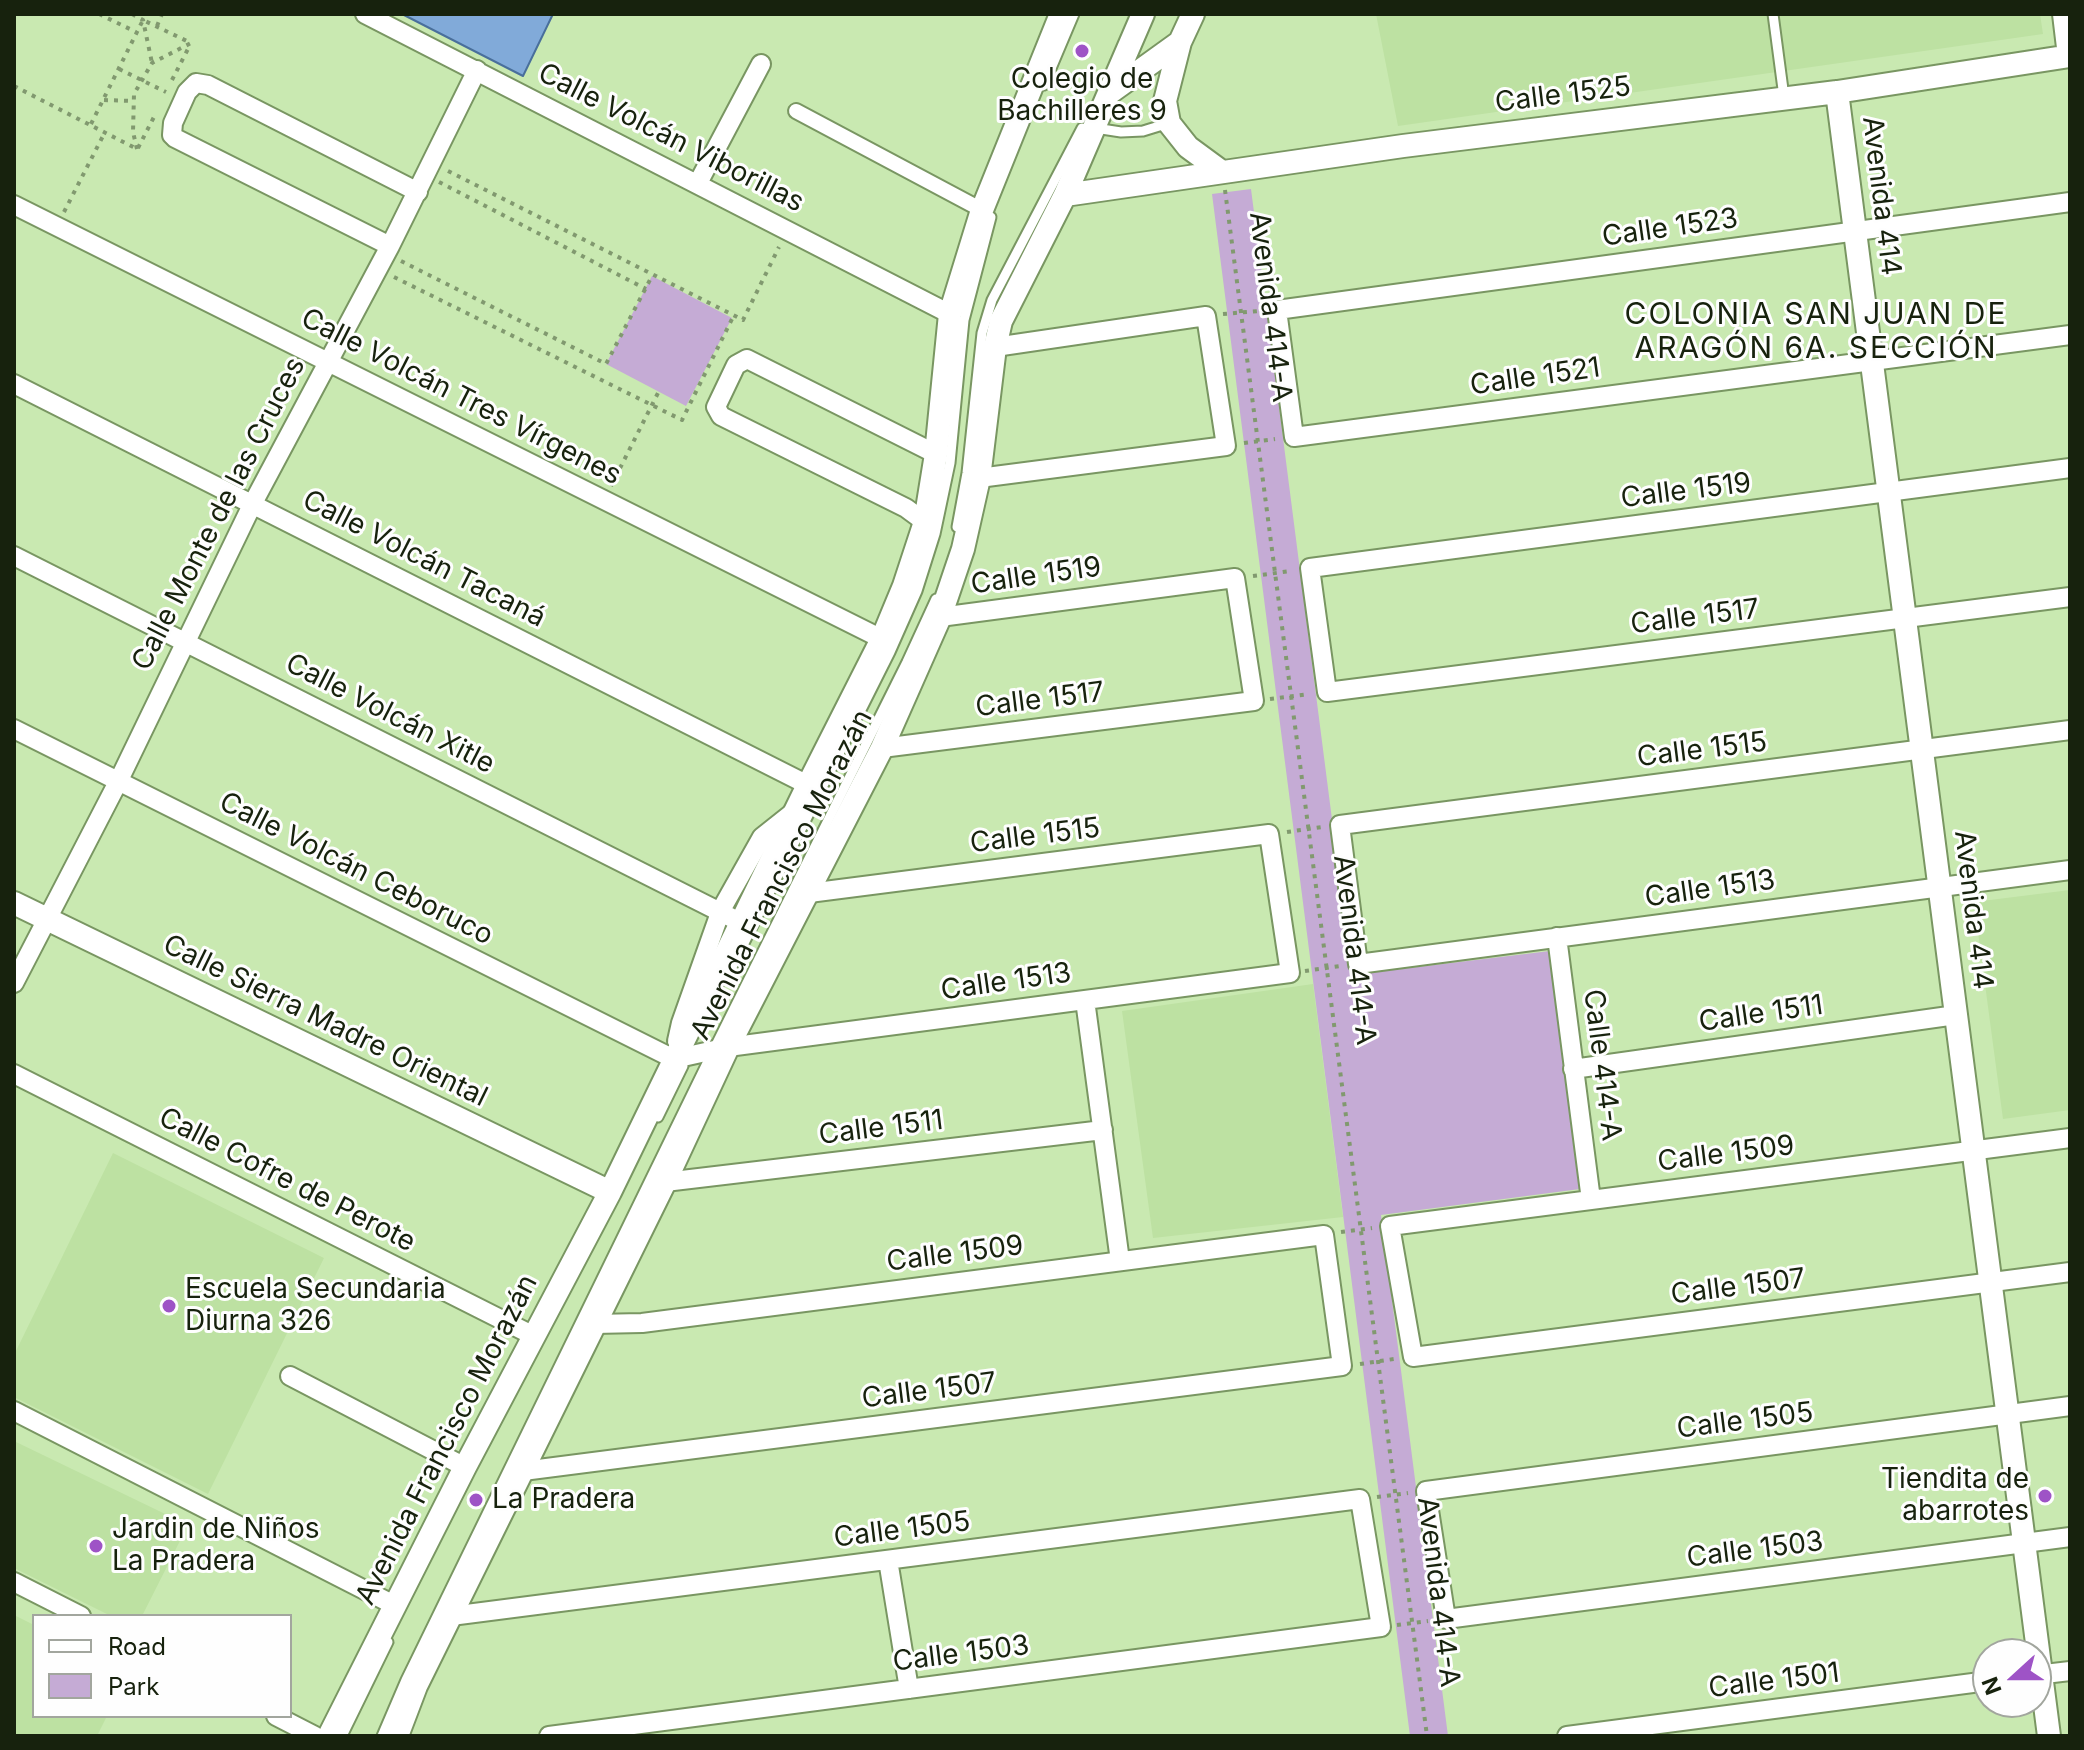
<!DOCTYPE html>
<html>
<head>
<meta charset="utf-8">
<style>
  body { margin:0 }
  #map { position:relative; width:2084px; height:1750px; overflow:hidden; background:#c9e9b1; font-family:Inter,sans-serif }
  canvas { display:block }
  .frame { position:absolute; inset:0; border:16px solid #17220d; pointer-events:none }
  .legend { position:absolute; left:32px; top:1614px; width:260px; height:104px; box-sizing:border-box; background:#fefefe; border:2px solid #a2a69e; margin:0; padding:10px 14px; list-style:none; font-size:24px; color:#17220d }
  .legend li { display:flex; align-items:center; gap:16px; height:40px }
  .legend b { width:40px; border:2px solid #a2a69e }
  .north { position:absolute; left:1972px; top:1638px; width:80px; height:80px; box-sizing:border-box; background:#fefefe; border:2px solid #a2a69e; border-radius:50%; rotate:249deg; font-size:22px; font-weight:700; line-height:32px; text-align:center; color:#17220d }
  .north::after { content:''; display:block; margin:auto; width:28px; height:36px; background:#9e53c6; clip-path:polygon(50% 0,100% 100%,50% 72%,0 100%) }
</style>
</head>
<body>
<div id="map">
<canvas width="2084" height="1750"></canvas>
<div class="frame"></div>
<ul class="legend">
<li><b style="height:10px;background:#fff"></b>Road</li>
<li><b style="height:22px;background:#c5abd5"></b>Park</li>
</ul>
<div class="north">N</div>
</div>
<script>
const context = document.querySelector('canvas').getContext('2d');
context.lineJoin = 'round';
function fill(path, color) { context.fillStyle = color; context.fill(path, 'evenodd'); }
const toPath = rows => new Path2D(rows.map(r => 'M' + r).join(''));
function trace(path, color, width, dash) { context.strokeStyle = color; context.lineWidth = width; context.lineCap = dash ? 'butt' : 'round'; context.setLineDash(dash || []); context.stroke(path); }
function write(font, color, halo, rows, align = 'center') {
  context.font = font + ' Inter,sans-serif'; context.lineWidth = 6; context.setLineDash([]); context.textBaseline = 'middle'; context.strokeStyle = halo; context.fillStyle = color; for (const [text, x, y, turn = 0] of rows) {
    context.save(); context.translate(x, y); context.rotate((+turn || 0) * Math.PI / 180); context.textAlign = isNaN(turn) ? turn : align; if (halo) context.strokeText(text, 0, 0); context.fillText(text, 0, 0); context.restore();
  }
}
fill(toPath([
  [1376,14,2040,14,2043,34,1398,126],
  [2070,890,2070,1110,2003,1119,1974,902],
  [1313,984,1343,1217,1153,1238,1122,1011],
  [113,1153,324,1258,208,1494,14,1397,14,1355],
  [14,1441,188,1525,142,1616,111,1616,14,1568],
  [14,1615,34,1625,34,1716,107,1716,97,1736,14,1735]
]), '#bde1a2');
fill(toPath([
  [1251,189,1352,975,1550,951,1580,1189,1381,1215,1448,1736,1410,1736,1212,194],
  [652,276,732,318,686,406,606,364]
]), '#c5abd5');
const building = toPath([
  [402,14,553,14,523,76,402,14]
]);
fill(building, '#81aad9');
trace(building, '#496f9b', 2);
const service = toPath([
  [1773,14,1784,97],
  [1044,85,1074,14],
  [1095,128,1121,132,1143,131,1169,123],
  [957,527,967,473,982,333,992,300,1082,128],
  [727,977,890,652,917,591,935,534,950,463,964,320,991,217],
  [658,1117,683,1066],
  [342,1736,388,1642],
  [382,1736,406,1680,713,1051,907,662,936,599]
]);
const pedestrian = toPath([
  [796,111,982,210]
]);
const minor = toPath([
  [365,14,950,314],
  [698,183,761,64],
  [2070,202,1277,310,1294,437,2070,335],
  [14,205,882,639],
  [390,246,175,138,172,135,173,123,187,92,196,83,208,85,418,192],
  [14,384,808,785],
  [2070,468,1310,568,1327,692,2070,597],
  [979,478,1226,446,1206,316,995,347],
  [925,522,906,508,721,416,716,407,736,365,747,359,936,454],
  [14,556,740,922],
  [14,729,674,1059],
  [2070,730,1340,825,1358,964,2070,870],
  [882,748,1254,701,1235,578,940,617],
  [1557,937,1591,1200],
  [14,983,118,782,253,503,390,246,477,70],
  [1085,1000,1120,1261],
  [677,1041,681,1023,721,910,762,837,796,810],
  [674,1059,728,1047,1290,973,1269,834,809,893],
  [1573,1069,1956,1015],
  [14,1074,534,1336],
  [2070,1138,1390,1226,1413,1357,2070,1272],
  [665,1182,1103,1130],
  [290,1376,465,1467],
  [2070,1406,1426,1491,1446,1619,2070,1537],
  [14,1411,396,1606],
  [523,1471,1342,1366,1324,1235,642,1323,594,1324],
  [888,1560,909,1689],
  [14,1582,81,1616],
  [451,1616,1360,1499,1381,1627,549,1736],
  [2036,1675,2070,1671],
  [276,1716,315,1736],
  [1567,1736,1988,1681]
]);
const tertiary = toPath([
  [1193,14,1180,42,1165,101,1169,123,1188,147,1222,172],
  [2064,14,2069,56],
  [1112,91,1180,42],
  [1837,92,2049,1736],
  [1065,195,1403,146,1837,92,2070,56],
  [14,903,610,1192],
  [329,1736,465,1467,610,1192,808,785,882,639,904,586,925,522,936,454,950,314,982,210,1061,14],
  [397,1736,416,1686,665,1182,728,1047,882,748,940,617,963,549,979,478,995,347,1001,321,1065,195,1143,14]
]);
trace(service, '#799662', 13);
trace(pedestrian, '#799662', 18);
trace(minor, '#799662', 22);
trace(tertiary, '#799662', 26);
trace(toPath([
  [99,14,136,32],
  [132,14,143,20,152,63],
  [157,26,162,14],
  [119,69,166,92],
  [172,80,190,45],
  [14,86,137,149],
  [104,100,134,101],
  [91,124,143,20,191,43],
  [138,148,156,113],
  [137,149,133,132,134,94,152,63,191,43],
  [448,171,743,320,779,247],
  [439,182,646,289],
  [1225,190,1427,1736],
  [64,212,105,132],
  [401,261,606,364,652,276],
  [394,277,682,420,734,315],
  [1223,314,1259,311],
  [1244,443,1275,439],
  [611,486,659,391],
  [1253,576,1291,571],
  [1270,699,1309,694],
  [1287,832,1322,827],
  [1305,971,1340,966],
  [1341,1232,1372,1228],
  [1360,1364,1394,1359],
  [1377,1497,1408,1493],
  [1397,1625,1428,1621]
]), '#81996f', 4, [4, 6]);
trace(service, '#fff', 9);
trace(pedestrian, '#fff', 14);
trace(minor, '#fff', 18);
trace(tertiary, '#fff', 22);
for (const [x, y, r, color] of [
  [1082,51,8,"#9e53c6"],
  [169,1306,8,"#9e53c6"],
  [2045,1496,8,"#9e53c6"],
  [476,1500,8,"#9e53c6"],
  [96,1546,8,"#9e53c6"]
]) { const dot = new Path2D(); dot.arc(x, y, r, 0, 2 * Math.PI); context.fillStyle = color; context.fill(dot); trace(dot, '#fefefe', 3); }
write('28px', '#17220d', '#fefefe', [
  ["Colegio de",1082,80,"center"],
  ["Bachilleres 9",1082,112,"center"],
  ["Escuela Secundaria",185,1290],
  ["Diurna 326",185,1322],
  ["Tiendita de",2029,1480,"right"],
  ["abarrotes",2029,1512,"right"],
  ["La Pradera",492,1500],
  ["Jardin de Niños",112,1530],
  ["La Pradera",112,1562]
], 'left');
write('28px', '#17220d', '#fefefe', [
  ["Calle 1525",1563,95,-7],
  ["Calle Volcán Viborillas",671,138,27],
  ["Avenida 414",1881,196,83],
  ["Calle 1523",1670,228,-8],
  ["Avenida 414-A",1270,307,83],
  ["Calle 1521",1535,377,-8],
  ["Calle Volcán Tres Vírgenes",461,397,27],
  ["Calle 1519",1686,491,-7],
  ["Calle Monte de las Cruces",219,514,-63],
  ["Calle Volcán Tacaná",424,559,27],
  ["Calle 1519",1036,576,-8],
  ["Calle 1517",1695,617,-7],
  ["Calle 1517",1040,700,-7],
  ["Calle Volcán Xitle",390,714,27],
  ["Calle 1515",1702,750,-7],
  ["Calle 1515",1035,836,-7],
  ["Calle Volcán Ceboruco",356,869,27],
  ["Avenida Francisco Morazán",782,875,-63],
  ["Calle 1513",1710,889,-8],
  ["Avenida 414",1973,910,83],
  ["Avenida 414-A",1354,950,83],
  ["Calle 1513",1006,982,-8],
  ["Calle 1511",1761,1014,-8],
  ["Calle Sierra Madre Oriental",325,1021,26],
  ["Calle 414-A",1602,1065,83],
  ["Calle 1511",881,1128,-7],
  ["Calle 1509",1726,1154,-7],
  ["Calle Cofre de Perote",287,1180,27],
  ["Calle 1509",955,1254,-7],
  ["Calle 1507",1738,1287,-7],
  ["Calle 1507",929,1391,-7],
  ["Calle 1505",1745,1421,-7],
  ["Avenida Francisco Morazán",447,1440,-63],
  ["Calle 1505",902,1530,-7],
  ["Calle 1503",1755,1550,-7],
  ["Avenida 414-A",1438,1592,83],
  ["Calle 1503",961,1654,-7],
  ["Calle 1501",1774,1681,-7]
]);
context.letterSpacing = '2px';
write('30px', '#17220d', '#fefefe', [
  ["COLONIA SAN JUAN DE",1816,315],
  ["ARAGÓN 6A. SECCIÓN",1816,349]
]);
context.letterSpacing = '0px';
</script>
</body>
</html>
